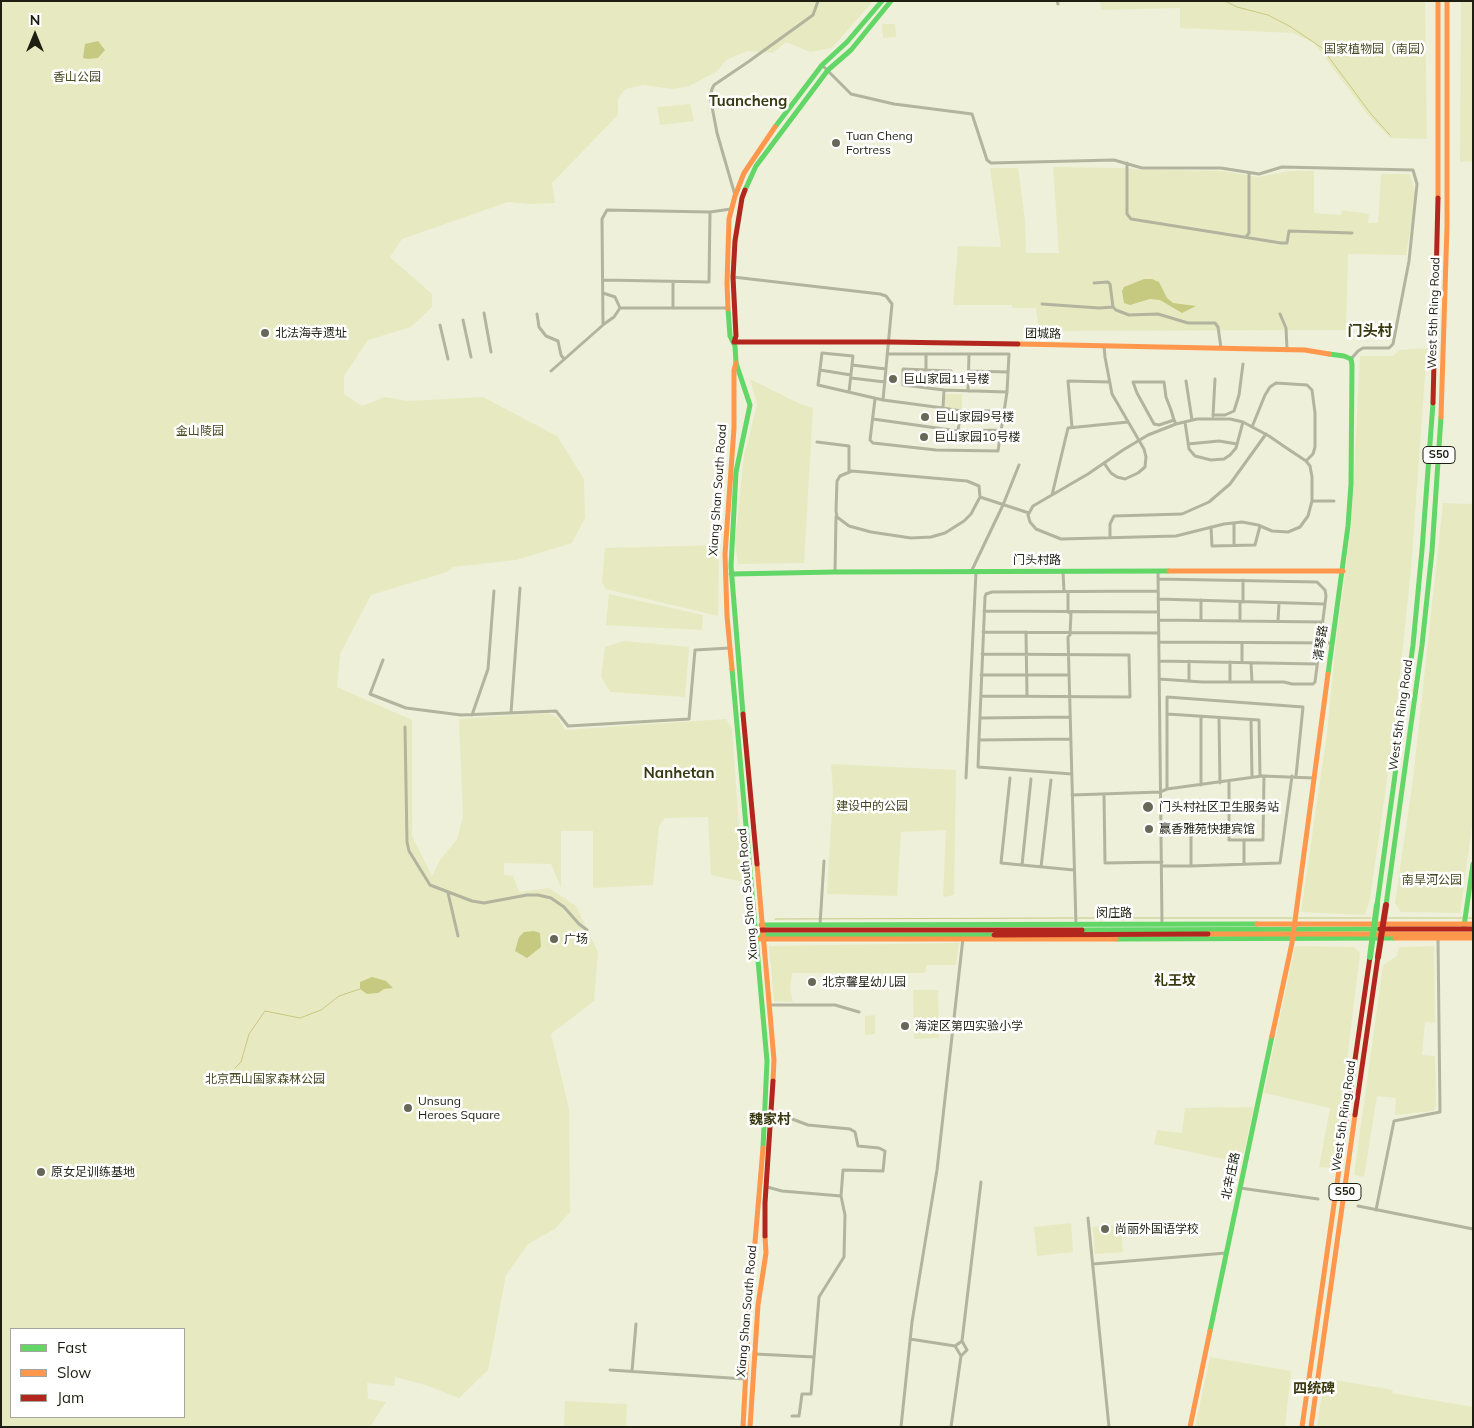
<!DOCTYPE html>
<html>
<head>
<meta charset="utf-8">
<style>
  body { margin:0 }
  #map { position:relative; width:1474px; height:1428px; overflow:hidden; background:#eef0da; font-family:Mulish,sans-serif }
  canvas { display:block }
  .frame { position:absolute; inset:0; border:2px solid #1e1f11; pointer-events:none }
  .legend { position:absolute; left:10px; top:1328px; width:175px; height:90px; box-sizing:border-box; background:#fff; border:1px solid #a5a5a0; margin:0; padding:6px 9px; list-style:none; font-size:15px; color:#1e1f11 }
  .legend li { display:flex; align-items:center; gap:10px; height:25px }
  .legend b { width:25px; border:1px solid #a5a5a0 }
  .north { position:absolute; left:10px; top:10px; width:50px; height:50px; -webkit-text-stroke:4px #fff; paint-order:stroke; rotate:0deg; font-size:14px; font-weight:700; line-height:20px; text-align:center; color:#1e1f11 }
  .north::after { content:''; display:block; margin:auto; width:18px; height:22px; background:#1e1f11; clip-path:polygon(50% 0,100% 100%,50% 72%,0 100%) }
</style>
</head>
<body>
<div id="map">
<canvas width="1474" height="1428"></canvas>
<div class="frame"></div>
<ul class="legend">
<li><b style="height:6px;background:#63d668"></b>Fast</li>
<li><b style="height:6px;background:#ff974d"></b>Slow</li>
<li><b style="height:6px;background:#b3261e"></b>Jam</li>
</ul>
<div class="north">N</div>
</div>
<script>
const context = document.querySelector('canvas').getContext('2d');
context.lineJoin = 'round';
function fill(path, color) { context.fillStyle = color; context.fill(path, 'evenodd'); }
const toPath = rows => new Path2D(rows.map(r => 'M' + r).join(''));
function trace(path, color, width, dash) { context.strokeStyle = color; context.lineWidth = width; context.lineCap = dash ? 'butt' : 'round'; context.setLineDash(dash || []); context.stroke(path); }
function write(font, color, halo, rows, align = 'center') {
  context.font = font + ' Mulish,"Noto Sans SC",sans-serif'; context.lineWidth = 5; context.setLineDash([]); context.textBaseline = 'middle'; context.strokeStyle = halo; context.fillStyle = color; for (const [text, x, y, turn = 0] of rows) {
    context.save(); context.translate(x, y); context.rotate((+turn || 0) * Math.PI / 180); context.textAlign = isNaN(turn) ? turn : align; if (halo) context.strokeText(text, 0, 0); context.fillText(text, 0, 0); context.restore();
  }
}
fill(toPath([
  [1,1,873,1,832,48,810,52,786,42,773,53,747,51,726,60,716,72,689,86,672,89,643,85,625,89,618,99,618,115,552,183,555,203,528,204,508,202,402,239,390,257,432,294,432,307,411,327,368,340,344,376,344,394,362,406,385,397,408,401,483,397,557,436,584,479,585,518,572,543,516,560,453,567,447,572,371,595,340,654,337,687,412,720,412,836,432,876,440,860,457,839,463,817,459,719,548,713,558,718,565,730,726,719,732,729,743,882,711,875,708,817,665,818,659,826,653,885,593,888,593,831,561,831,561,888,551,864,504,863,504,875,513,876,519,892,549,888,576,906,598,952,594,1001,551,1034,569,1109,570,1212,555,1229,528,1244,506,1275,488,1370,459,1398,425,1385,395,1377,394,1386,367,1383,368,1399,386,1402,370,1427,1,1427],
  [11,1329,184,1329,184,1417,11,1417],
  [1100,1,1425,1,1427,139,1390,138,1368,115,1314,43,1293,33,1180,28,1180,8,1101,10],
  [1461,1,1473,1,1473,161,1460,162],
  [882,24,895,24,896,37,883,38],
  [690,104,694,121,660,125,657,107],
  [1053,167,1124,168,1142,170,1223,171,1258,177,1289,171,1314,171,1314,213,1341,215,1342,210,1369,214,1368,223,1378,223,1381,174,1410,174,1416,195,1406,255,1348,254,1346,330,1039,331,1036,308,1012,308,1012,305,953,305,958,246,1001,247,990,168,1018,168,1025,220,1026,253,1059,253],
  [1427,348,1411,569,1394,731,1370,899,1365,915,1301,912,1327,733,1336,641,1351,528,1360,356,1393,356,1399,350],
  [750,379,800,404,813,408,804,563,738,564,735,542,744,455,757,405],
  [949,394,962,394,962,410,945,409,945,395],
  [1443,503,1473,504,1473,819,1460,913,1401,912,1395,903,1413,779],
  [719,545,718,616,606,589,602,582,605,548],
  [609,594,703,615,702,630,606,625],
  [624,641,689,647,685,697,610,692,601,677,605,647],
  [831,764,956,770,954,895,943,897,946,830,901,832,897,896,827,894,833,792],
  [959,943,956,965,927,965,925,973,792,973,790,990,793,1002,774,1001,769,946],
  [1295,946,1354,947,1360,953,1341,1110,1332,1168,1319,1167,1330,1108,1264,1093],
  [1434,946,1435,1023,1425,1022,1422,1055,1435,1056,1436,1106,1433,1111,1395,1115,1396,1098,1377,1096,1364,1177,1354,1175,1383,965,1397,956,1399,947],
  [913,990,938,990,939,1038,914,1039],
  [875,1015,875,1034,865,1035,865,1016],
  [1254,1107,1242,1160,1237,1162,1154,1144,1157,1130,1182,1133,1185,1108],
  [1071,1223,1073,1252,1037,1256,1034,1227],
  [1121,1225,1123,1252,1095,1254,1093,1227],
  [1210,1357,1291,1371,1285,1427,1195,1427],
  [1324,1380,1334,1380,1393,1390,1392,1393,1473,1407,1473,1427,1317,1427],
  [565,1401,627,1404,626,1427,564,1427]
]), '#e7eac0');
fill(toPath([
  [98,41,105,50,98,58,88,59,83,58,85,44],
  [1144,279,1152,279,1159,282,1167,298,1173,303,1196,306,1182,313,1160,300,1150,299,1130,305,1124,303,1122,291,1124,287],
  [534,931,540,933,541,947,527,958,515,951,519,937,524,932],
  [372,977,386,981,393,988,384,989,378,993,367,994,360,989,360,982]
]), '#c6c980');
trace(toPath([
  [1225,1,1237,7,1268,15,1291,27,1322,48,1371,114,1390,135],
  [1078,918,1294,918],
  [1298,918,1371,918],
  [1388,918,1464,918],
  [1468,918,1473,918],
  [775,919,1074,918],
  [235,1068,241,1062,249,1034,265,1011,300,1018,321,1010,339,996,360,989]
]), '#c6c980', 1);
trace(toPath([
  [1057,1,1058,4],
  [822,65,851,94,894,104,972,114,987,160,991,163,1114,160,1142,168,1221,168,1259,174,1282,167,1413,170,1417,184,1409,261,1393,344,1389,348,1363,348,1358,351,1351,359],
  [1127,163,1127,214,1131,219,1281,243,1287,243,1289,231,1352,233],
  [735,195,717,133,710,96,712,89,714,85,748,62,813,15,818,1],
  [1246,237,1249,233,1249,173],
  [733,277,880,294,886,296,892,304,883,400,943,408,944,390,903,385,903,369,951,371],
  [603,280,709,282,710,212],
  [1094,283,1108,282,1110,284,1113,307],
  [603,293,615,297,620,308,614,317,604,324],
  [1042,304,1099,308,1113,307,1116,310,1129,315,1158,314,1188,323,1215,323,1218,327,1221,348],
  [620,308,728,308],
  [673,308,673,282],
  [484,313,491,352],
  [537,314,539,327,546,336,558,341,561,355,564,359],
  [1280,314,1286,328,1287,349],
  [463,320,471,357],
  [440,325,448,359],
  [887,354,969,354],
  [852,365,886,369],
  [820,370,851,375],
  [926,370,926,354],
  [551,371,603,325,602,219,607,210,710,212,731,209],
  [969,371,1008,372],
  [851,378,885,382],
  [1186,381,1192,420],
  [944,390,1007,392,1009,354,969,354,968,391],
  [849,392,853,356,822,353,818,385,883,400],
  [875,399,870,440,873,443,936,450,998,451,1007,392],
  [943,408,961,411,1004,411],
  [1213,415,1225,415,1234,411,1239,395,1243,364],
  [1213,416,1215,379],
  [873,419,958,431,1001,430],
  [1197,419,1230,419,1243,422,1269,436,1285,447,1306,461,1310,466,1312,477,1312,501,1308,516,1300,527,1288,532,1272,531,1258,525,1242,522,1224,524,1176,536,1061,539,1036,529,1030,522,1028,515,1033,506,1088,474,1123,450,1148,435,1176,424,1197,419],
  [1174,420,1159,425,1154,424,1137,393,1133,382,1164,382,1166,397,1171,410,1174,420,1176,424],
  [1185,422,1189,449,1195,456,1211,460,1224,459,1230,455,1236,448,1243,422],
  [1072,427,1068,381,1109,382],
  [1252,427,1265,395,1270,387,1276,383,1307,385,1312,390,1315,413,1315,447,1313,454,1306,461],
  [958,431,961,411],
  [817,442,849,446,849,472],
  [1188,444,1219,441,1237,444],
  [1104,463,1111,473,1117,477,1125,479,1138,473,1145,467,1146,457,1144,449,1112,394,1105,357,1104,346],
  [852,471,967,481,979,486,980,497,971,514,964,521,945,533,931,537,911,538,871,532,849,526,837,517,836,511,837,481,840,476,852,471],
  [1052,495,1068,428,1128,422],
  [980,497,1029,513],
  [1312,501,1334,501],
  [1234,523,1234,545],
  [1211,527,1212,546,1255,545,1260,526],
  [1110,537,1110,524,1114,516,1182,514,1209,502,1230,484,1266,434],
  [835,572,836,517],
  [971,572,1003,505,1019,465],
  [1063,572,1064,591,1068,592,1068,612,1071,613,1070,635,1068,637,1076,925],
  [1158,572,1162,924],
  [1158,579,1317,582,1325,590,1326,596,1315,682,1313,684,1292,684,1284,682,1202,682,1159,679],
  [1158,599,1325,604],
  [1240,602,1240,621],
  [1243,602,1243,580],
  [984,611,1158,612],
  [1159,620,1322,622],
  [1201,620,1201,600],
  [1278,621,1279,603],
  [983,632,1159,633],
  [1026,632,1027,696],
  [1159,642,1333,643],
  [1242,643,1242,662],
  [383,660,370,694,406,708,461,715,556,711,568,726,689,719,695,650,730,648],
  [1159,661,1317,664],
  [1230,662,1230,681],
  [1251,663,1252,682],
  [981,675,1069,675],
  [1189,680,1189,661],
  [981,696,1130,697,1129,655,982,654],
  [511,713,520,588],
  [1167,714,1259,720,1260,776],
  [472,715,488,669,494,591],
  [1201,717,1201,785],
  [980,718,1070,717],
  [1219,718,1220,783],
  [1251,720,1252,777],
  [405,727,407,842,409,851,430,885,472,901,484,903,527,895,538,895,551,898,564,907,579,924,587,930],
  [1071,739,979,740,985,597,986,594,992,592,1158,591],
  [979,740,978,767,1072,774],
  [966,778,976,572],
  [1010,778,1001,863,1074,870],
  [1229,781,1229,840,1263,840,1264,776],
  [1167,789,1167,697,1303,707,1296,776],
  [1104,794,1105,863,1162,862],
  [1072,795,1160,792,1167,789,1262,776,1314,778],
  [1191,822,1191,866,1280,863,1292,776],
  [1244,864,1244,840],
  [1022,865,1031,779],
  [1162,866,1191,866],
  [1041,867,1051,780],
  [448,893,458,936],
  [820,925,824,861],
  [769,1005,835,1005,859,1012],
  [765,1118,792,1119,808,1125,850,1129,855,1132,858,1146,879,1148,885,1151,883,1171,843,1170,841,1196,845,1215,844,1257,819,1297,811,1394,802,1394,799,1416,792,1416],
  [767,1187,782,1191,841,1196],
  [1240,1188,1318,1199],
  [1358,1206,1473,1229],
  [1376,1210,1394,1121,1440,1112,1438,938],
  [1088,1218,1109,1427],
  [1093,1264,1226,1253],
  [910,1339,955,1346,962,1341,967,1350,961,1356,955,1346],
  [962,1341,981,1182],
  [755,1354,814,1357],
  [610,1370,745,1379],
  [632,1371,636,1324],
  [901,1427,912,1322,937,1170,963,938],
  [951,1427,961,1356]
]), '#b2b49e', 3);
trace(toPath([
  [775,127,822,65,847,42,882,1],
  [745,190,756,166,828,70,851,50,891,1],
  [728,309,730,336,735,346,736,363,750,405,736,472,731,566,743,714],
  [731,574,835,572,1169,571],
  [732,669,767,1061,763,1148],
  [1328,674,1348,526,1351,484,1352,365,1351,359,1344,356,1329,354],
  [1377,905,1413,645,1422,550,1433,403],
  [1386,905,1422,645,1432,551,1441,417],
  [761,925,1257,924],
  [1464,926,1473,864],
  [1082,930,1380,929],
  [760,935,994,935],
  [1116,939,1395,938],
  [1210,1331,1272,1036]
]), '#63d668', 5);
trace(toPath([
  [1438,1,1438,198],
  [728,309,727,283,729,219,735,196,744,173,775,127],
  [1018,344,1305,350,1329,354],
  [1441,417,1447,226,1447,1],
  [1169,571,1343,571],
  [732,669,727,616,725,554,734,428,734,370,736,363],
  [757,864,774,1060,773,1081],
  [1257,924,1473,924],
  [1208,934,1473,934],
  [1395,938,1473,938],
  [760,939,1116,939],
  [1272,1036,1292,943,1328,674],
  [743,1427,749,1313,763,1148],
  [750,1427,758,1305,766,1253,765,1236],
  [1190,1427,1210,1331],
  [1302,1427,1346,1121],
  [1311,1427,1355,1115]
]), '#ff974d', 5);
trace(toPath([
  [734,342,888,342,1018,344],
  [734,342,736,336,733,277,735,241,742,198,745,190],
  [1433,403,1438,198],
  [743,714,757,864],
  [1380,929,1473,929],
  [761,930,1082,930],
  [994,935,1208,934],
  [1355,1115,1378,957],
  [1346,1121,1370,957],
  [765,1236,765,1203,773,1081]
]), '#b3261e', 5);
trace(toPath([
  [1370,957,1377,905]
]), '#63d668', 6);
trace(toPath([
  [1378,957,1386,905]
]), '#b3261e', 6);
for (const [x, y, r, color] of [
  [836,143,5,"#676857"],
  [265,333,5,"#676857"],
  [893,379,5,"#676857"],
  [925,417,5,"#676857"],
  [924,437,5,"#676857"],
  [1148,807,6,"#676857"],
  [1149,829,5,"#676857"],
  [554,939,5,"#676857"],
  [812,982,5,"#676857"],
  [905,1026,5,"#676857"],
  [408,1108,5,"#676857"],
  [41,1172,5,"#676857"],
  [1105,1229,5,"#676857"]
]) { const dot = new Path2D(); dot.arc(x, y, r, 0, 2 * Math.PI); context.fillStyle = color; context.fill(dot); trace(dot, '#fff', 2); }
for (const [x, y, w] of [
  [1439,455,32],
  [1345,1192,32]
]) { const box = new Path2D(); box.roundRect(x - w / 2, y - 8.5, w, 17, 4); context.fillStyle = '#fff'; context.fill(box); trace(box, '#1e1f11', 1); }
write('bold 11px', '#1e1f11', null, [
  ["S50",1439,455],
  ["S50",1345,1192]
]);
write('12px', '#474921', '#fff', [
  ["国家植物园（南园）",1378,49],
  ["香山公园",77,77],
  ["金山陵园",200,431],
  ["建设中的公园",872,806],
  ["南旱河公园",1432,880],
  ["北京西山国家森林公园",265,1079]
]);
write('12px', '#1e1f11', '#fff', [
  ["Tuan Cheng",846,136],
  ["Fortress",846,150],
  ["北法海寺遗址",275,333],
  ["巨山家园11号楼",903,379],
  ["巨山家园9号楼",935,417],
  ["巨山家园10号楼",934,437],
  ["门头村社区卫生服务站",1159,807],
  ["赢香雅苑快捷宾馆",1159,829],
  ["广场",564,939],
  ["北京馨星幼儿园",822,982],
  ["海淀区第四实验小学",915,1026],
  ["Unsung",418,1101],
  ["Heroes Square",418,1115],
  ["原女足训练基地",51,1172],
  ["尚丽外国语学校",1115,1229]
], 'left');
write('12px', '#1e1f11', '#fff', [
  ["West 5th Ring Road",1434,313,-88],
  ["团城路",1043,334,1],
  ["Xiang Shan South Road",718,490,-86],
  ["门头村路",1037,560],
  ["清琴路",1321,643,-82],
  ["West 5th Ring Road",1401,715,-82],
  ["Xiang Shan South Road",748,894,-95],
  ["闵庄路",1114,913],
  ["West 5th Ring Road",1344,1116,-82],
  ["北辛庄路",1231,1176,-78],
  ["Xiang Shan South Road",747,1311,-85]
]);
write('bold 14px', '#38390f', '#fff', [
  ["礼王坟",1175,981],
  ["魏家村",770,1120],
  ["四统碑",1314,1389]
]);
write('bold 15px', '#38390f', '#fff', [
  ["Tuancheng",748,101],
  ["门头村",1370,331],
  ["Nanhetan",679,773]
]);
</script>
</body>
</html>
